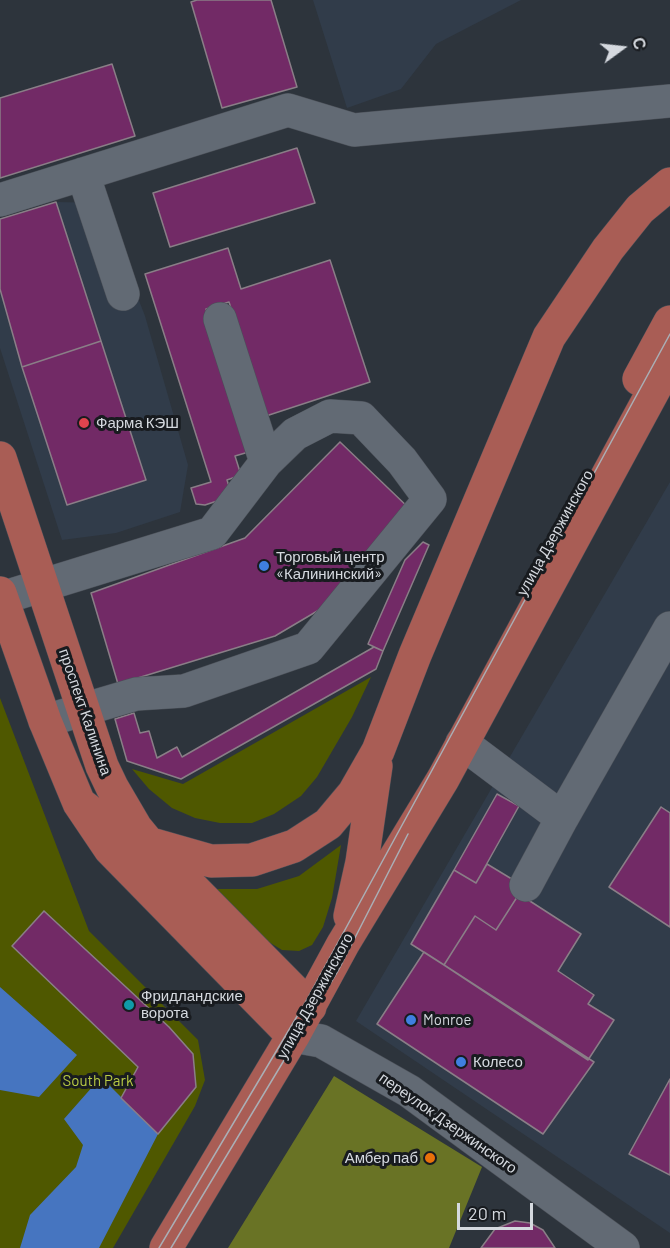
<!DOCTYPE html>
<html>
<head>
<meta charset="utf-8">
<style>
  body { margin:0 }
  #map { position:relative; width:670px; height:1248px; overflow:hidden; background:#2d343c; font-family:Barlow,sans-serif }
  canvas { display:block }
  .north { position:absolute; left:592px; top:18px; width:60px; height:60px; -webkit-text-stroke:4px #181b1f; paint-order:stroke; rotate:75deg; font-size:16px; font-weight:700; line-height:24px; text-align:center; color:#d5d9df }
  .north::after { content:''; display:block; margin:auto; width:21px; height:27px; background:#d5d9df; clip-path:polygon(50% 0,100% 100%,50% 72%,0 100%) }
  .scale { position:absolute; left:457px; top:1203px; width:76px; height:27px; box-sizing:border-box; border:3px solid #d5d9df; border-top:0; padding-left:8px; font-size:18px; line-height:21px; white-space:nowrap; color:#d5d9df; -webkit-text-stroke:4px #181b1f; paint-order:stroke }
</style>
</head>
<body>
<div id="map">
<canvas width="670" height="1248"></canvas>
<div class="north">С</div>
<div class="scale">20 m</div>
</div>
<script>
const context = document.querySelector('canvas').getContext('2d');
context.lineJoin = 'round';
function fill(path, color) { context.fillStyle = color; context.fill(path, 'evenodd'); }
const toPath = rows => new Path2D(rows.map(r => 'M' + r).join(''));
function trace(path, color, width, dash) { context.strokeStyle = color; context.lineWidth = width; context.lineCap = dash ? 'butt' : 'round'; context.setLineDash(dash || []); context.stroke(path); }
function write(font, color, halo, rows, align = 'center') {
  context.font = font + ' Barlow,sans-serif'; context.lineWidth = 6; context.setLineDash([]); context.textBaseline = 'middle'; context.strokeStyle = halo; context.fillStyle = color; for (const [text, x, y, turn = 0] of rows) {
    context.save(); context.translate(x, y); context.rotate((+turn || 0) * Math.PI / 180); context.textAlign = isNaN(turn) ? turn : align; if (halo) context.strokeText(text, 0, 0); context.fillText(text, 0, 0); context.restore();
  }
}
fill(toPath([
  [313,0,521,0,436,44,401,89,347,108],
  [56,202,101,203,145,316,188,465,180,512,116,533,62,540,0,348,0,219],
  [670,482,670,1233,356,1021]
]), '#313c4a');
fill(toPath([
  [371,677,352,717,317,777,301,796,274,814,252,823,220,823,195,818,172,808,149,789,132,769,183,784],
  [0,698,89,931,198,1040,205,1080,195,1106,113,1248,0,1248],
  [341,845,332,898,323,927,312,945,299,951,282,950,264,939,216,889,257,889,299,876]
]), '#4f5800');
fill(toPath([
  [334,1076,482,1167,449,1248,228,1248]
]), '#697325');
fill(toPath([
  [0,987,77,1055,39,1097,0,1090],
  [101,1077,158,1134,99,1248,20,1248,30,1215,76,1167,83,1145,64,1119]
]), '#4675c0');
const building = toPath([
  [197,0,271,0,297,87,222,108,191,2,197,0],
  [112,64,135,136,0,178,0,98,112,64],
  [297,148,315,203,170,247,153,193,297,148],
  [56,202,101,341,22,367,0,289,0,219,56,202],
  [228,248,241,289,330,260,370,382,266,416,229,302,206,309,252,451,235,456,241,475,227,480,232,496,205,505,196,504,191,488,211,482,145,274,228,248],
  [101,341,146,480,67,505,22,367,101,341],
  [340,442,412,511,319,610,275,636,118,684,91,593,245,538,340,442],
  [423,542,429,545,383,651,368,644,405,560,423,542],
  [374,647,383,651,376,669,181,779,127,761,115,719,134,713,140,733,149,731,157,758,177,747,182,757,374,647],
  [497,794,519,806,476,883,454,870,497,794],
  [661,807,670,813,670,927,609,887,661,807],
  [487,864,520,884,519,894,496,930,475,916,444,965,411,944,454,870,476,883,487,864],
  [519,894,581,934,558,971,594,995,588,1004,614,1020,588,1060,444,965,475,916,496,930,519,894],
  [44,911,169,1027,193,1054,196,1087,158,1134,121,1098,138,1067,12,946,44,911],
  [424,952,594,1062,543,1134,377,1024,424,952],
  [670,1079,670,1175,629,1154,670,1079],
  [515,1221,530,1223,543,1230,555,1248,481,1248,495,1229,515,1221]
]);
fill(building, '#722a66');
trace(building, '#8a7e87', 1.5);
const minor = toPath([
  [83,174,123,294],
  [0,200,288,110,354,130,670,101],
  [220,319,266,462],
  [2,598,212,533,266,462,295,434,330,416,361,418,402,461,430,499,308,648,184,691,136,694,45,721],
  [462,743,562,818,526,885],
  [562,818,670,628],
  [293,1036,321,1041,409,1091,623,1248]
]);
const major = toPath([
  [639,379,670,322],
  [0,458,102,766,112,787,136,828,150,845,310,1007],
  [0,593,45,721,79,803,110,849,293,1036],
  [79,803,120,835,211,861,252,860,294,846,328,824,354,793,378,751,415,655,549,337,608,249,640,209,670,184],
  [350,916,362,862,376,766],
  [166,1248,293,1036,343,944,443,779,670,360]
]);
trace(minor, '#4b5058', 34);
trace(major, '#4b5058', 34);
trace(minor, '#626a74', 33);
trace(major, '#a95d55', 33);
trace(toPath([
  [159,1248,305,1003,670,334],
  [171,1248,339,969,408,834]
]), '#aaafb6', 1.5);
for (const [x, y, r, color] of [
  [84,423,6,"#e0444e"],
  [264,566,6,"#3f7fe0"],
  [129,1005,6,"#0f9aa8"],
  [411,1020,6,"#3f7fe0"],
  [461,1062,6,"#3f7fe0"],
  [430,1158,6,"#e8710a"]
]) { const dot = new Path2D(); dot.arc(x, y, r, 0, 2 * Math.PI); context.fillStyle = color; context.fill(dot); trace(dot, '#181b1f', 2); }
write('15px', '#d5d9df', '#181b1f', [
  ["Фарма КЭШ",96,423],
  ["Торговый центр",276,557],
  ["«Калининский»",276,574],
  ["Фридландские",141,996],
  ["ворота",141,1013],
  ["Monroe",423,1020],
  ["Колесо",473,1062],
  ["Амбер паб",418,1158,"right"]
], 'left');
write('15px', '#d5d9df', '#181b1f', [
  ["улица Дзержинского",555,533,-61],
  ["проспект Калинина",85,712,71],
  ["улица Дзержинского",315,996,-61],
  ["переулок Дзержинского",448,1123,35]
]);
write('15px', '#bacc45', '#181b1f', [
  ["South Park",98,1081]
]);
</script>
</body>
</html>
